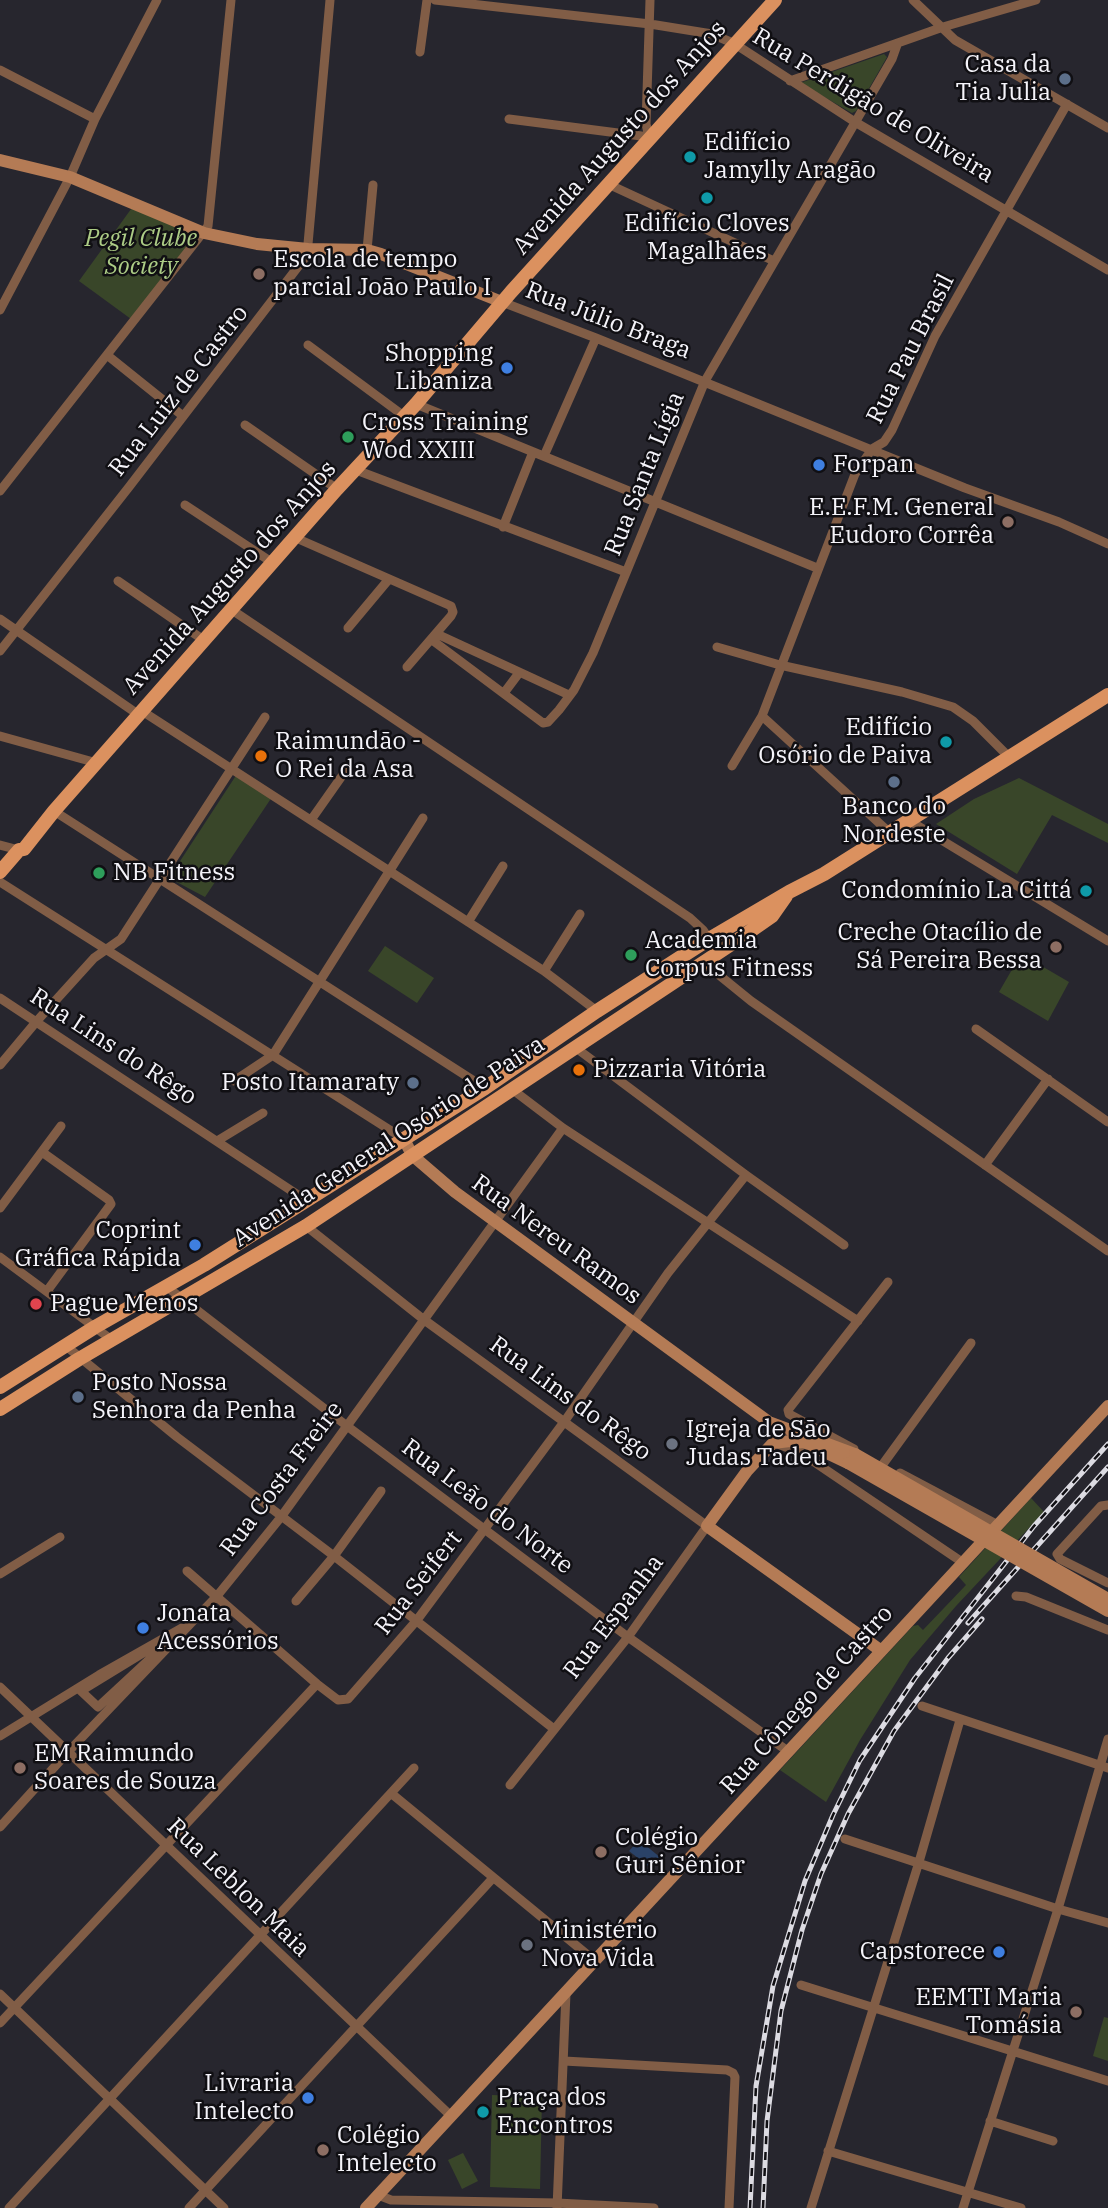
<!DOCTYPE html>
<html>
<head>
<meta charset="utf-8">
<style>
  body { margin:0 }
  canvas { display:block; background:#27262e }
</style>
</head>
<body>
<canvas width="1108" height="2208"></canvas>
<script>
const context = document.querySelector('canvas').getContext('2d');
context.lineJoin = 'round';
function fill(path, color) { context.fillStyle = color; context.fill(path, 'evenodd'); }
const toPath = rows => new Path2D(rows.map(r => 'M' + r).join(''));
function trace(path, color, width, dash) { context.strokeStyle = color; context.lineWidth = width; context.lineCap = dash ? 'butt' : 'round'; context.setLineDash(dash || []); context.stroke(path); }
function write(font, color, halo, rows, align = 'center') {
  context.font = font + ' "IBM Plex Serif",serif'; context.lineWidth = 5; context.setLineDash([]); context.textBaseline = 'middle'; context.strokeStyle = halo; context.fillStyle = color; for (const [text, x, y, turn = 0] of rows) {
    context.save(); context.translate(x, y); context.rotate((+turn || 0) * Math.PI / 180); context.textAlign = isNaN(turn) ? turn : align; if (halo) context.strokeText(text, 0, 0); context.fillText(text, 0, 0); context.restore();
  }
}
fill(toPath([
  [884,54,887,57,856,111,852,113,800,83],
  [134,205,200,233,131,319,79,281],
  [237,774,272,797,205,897,169,878],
  [1019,778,1108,824,1108,843,1052,815,1017,874,936,824,974,799],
  [385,946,434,978,417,1003,368,971],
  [1021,954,1069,982,1048,1021,999,992],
  [1031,1498,1044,1512,956,1606,910,1660,860,1740,826,1802,780,1770,913,1626,918,1625,923,1630,966,1585,959,1577],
  [1104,2017,1108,2018,1108,2061,1093,2056],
  [492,2095,542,2097,540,2189,490,2187],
  [463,2153,478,2181,462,2189,448,2160]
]), '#394629');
fill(toPath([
  [639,1840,661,1858,652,1869,629,1851]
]), '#2a4267');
trace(toPath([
  [435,0,650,24,712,34,735,44,855,122,1108,270],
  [913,0,955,40,1108,128],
  [420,52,427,0],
  [0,70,95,119],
  [790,81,943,27,1036,0],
  [509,119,649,137,646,124,650,0],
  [608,184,774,261],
  [367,250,373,185],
  [502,302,596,338,965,488,1059,522,1108,544],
  [0,310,70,177,95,119,157,0],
  [308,345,404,416],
  [107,355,183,416],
  [416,404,817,568],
  [245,425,337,489],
  [544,456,596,338],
  [356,470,626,572],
  [0,491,208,226,231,0],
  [185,505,273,563],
  [503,527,533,452],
  [296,538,451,606,453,612,451,616,407,667],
  [118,581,205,641],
  [232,610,690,918,703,930,709,939],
  [0,619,139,715],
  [348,628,389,579],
  [437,634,569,695],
  [432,640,543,723,548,722,559,710,574,690,593,653,705,381,892,59,897,45],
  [717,647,780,665,902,692,953,707,973,721,1009,757],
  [0,651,129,487,307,255,330,0],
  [504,693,519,673],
  [142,711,544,971,597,1011],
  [762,716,890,833],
  [0,736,97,763],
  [732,766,762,716,855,474,872,449,884,442,892,430,935,336,1067,104],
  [54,811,485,1088],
  [311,820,349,766],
  [910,821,1108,941],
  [0,845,19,850],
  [0,882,404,1139],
  [468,922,503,866],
  [703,962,751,1001,1108,1251],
  [544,971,580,914],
  [0,998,307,1201],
  [976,1029,1108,1122],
  [576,1048,746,1175,844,1245],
  [0,1065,36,1022,94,958,121,939,265,717],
  [234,1081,273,1055,423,818],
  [513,1090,563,1128,858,1321],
  [217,1141,263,1113],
  [42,1152,109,1200,111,1204,47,1291],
  [985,1165,1048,1079],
  [0,1208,61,1126],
  [306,1226,423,1319,707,1526,628,1637,510,1785],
  [0,1257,112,1340],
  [167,1287,347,1426,628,1637,789,1752],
  [66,1346,177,1437,334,1556,554,1729],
  [778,1444,801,1453,962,1562],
  [854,1449,789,1414,788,1410,888,1282],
  [883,1464,971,1343],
  [900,1473,998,1525],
  [1108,1505,1101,1506,1057,1554,1060,1559,1108,1583],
  [187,1571,317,1684,338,1700,348,1699,417,1620,564,1422,668,1273,746,1175],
  [0,1574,60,1537],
  [1016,1596,1026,1597,1108,1630],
  [296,1601,334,1556,381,1491],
  [148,1650,153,1650,153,1656,98,1707,81,1691,148,1650],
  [0,1687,451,2116],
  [922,1706,1108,1768],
  [0,1736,99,1675,182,1628],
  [392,1794,595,1961],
  [0,1827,68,1752,217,1596,281,1517,563,1128],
  [845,1839,1058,1909,1108,1923],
  [801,1985,1108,2081],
  [0,1994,224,2208],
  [0,2023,317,1684],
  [564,2061,727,2070,733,2073,735,2077,729,2208],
  [990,2121,1053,2141],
  [828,2151,1021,2208],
  [378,2195,391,2200,557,2203,654,2208],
  [9,2208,414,1768],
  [189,2208,493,1878],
  [557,2208,566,1993],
  [811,2208,919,1862,960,1720],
  [963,2208,1058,1909,1108,1739]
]), '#815d46', 9);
trace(toPath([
  [0,160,70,177,204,233,257,244,308,249,367,250,381,254,502,302],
  [404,1139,412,1155,455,1192,769,1422,855,1454],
  [848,1463,806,1443,790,1441,773,1443,747,1471,707,1526,880,1650],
  [366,2208,1108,1406]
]), '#b47b55', 12);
trace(toPath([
  [0,872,19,850,24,849,54,811,337,489,416,404,511,292,775,0],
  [0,1387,95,1327,204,1265,485,1088,597,1011,709,939,789,892,824,874,1108,695],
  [0,1409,79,1359,306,1226,739,939,772,916,786,896]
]), '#db915f', 14);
const rail = toPath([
  [968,1623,1108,1467],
  [750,2208,756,2086,773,1986,805,1881,833,1815,860,1760,915,1678,1034,1526,1108,1444],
  [763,2208,767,2121,781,2011,802,1930,821,1874,848,1814,894,1731,948,1658,982,1619]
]);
trace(rail, '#dcdbe2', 5);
trace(rail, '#100f13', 2.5, [8]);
trace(toPath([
  [855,1454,1108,1599],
  [848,1463,1108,1611]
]), '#b47b55', 12);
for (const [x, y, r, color] of [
  [1065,79,7,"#5c6f8a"],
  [690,157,7,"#0f9aa8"],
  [707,198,7,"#0f9aa8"],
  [259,274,7,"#8d6e63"],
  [507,368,7,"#3f7fe0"],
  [348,437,7,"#2e9e5b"],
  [819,465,7,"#3f7fe0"],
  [1008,522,7,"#8d6e63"],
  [946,742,7,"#0f9aa8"],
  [261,756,7,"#e8710a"],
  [894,782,7,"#5c6f8a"],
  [99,873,7,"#2e9e5b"],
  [1086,891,7,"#0f9aa8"],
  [1056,947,7,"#8d6e63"],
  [631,955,7,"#2e9e5b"],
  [579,1070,7,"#e8710a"],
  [413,1083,7,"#5c6f8a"],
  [195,1245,7,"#3f7fe0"],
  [36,1304,7,"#e0444e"],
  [78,1397,7,"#5c6f8a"],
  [672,1444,7,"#6b7280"],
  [143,1628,7,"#3f7fe0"],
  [20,1768,7,"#8d6e63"],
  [601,1852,7,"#8d6e63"],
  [527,1945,7,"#6b7280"],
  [999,1952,7,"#3f7fe0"],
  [1076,2012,7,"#8d6e63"],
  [308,2098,7,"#3f7fe0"],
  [483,2112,7,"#0f9aa8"],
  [323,2150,7,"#8d6e63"]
]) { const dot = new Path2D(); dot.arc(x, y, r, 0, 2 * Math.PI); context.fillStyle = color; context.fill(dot); trace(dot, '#100f13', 2.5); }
write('24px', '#f5f4fa', '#100f13', [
  ["Casa da",1051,65,"right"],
  ["Tia Julia",1051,93,"right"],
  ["Edifício",704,143],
  ["Jamylly Aragão",704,171],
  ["Edifício Cloves",707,224,"center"],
  ["Magalhães",707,252,"center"],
  ["Escola de tempo",273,260],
  ["parcial João Paulo I",273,288],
  ["Shopping",493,354,"right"],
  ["Libaniza",493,382,"right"],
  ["Cross Training",362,423],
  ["Wod XXIII",362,451],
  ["Forpan",833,465],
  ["E.E.F.M. General",994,508,"right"],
  ["Eudoro Corrêa",994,536,"right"],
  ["Edifício",932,728,"right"],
  ["Osório de Paiva",932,756,"right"],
  ["Raimundão -",275,742],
  ["O Rei da Asa",275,770],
  ["Banco do",894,807,"center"],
  ["Nordeste",894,835,"center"],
  ["NB Fitness",113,873],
  ["Condomínio La Cittá",1072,891,"right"],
  ["Creche Otacílio de",1042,933,"right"],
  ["Sá Pereira Bessa",1042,961,"right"],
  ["Academia",645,941],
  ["Corpus Fitness",645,969],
  ["Pizzaria Vitória",593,1070],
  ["Posto Itamaraty",399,1083,"right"],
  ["Coprint",181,1231,"right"],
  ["Gráfica Rápida",181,1259,"right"],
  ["Pague Menos",50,1304],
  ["Posto Nossa",92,1383],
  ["Senhora da Penha",92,1411],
  ["Igreja de São",686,1430],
  ["Judas Tadeu",686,1458],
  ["Jonata",157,1614],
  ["Acessórios",157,1642],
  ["EM Raimundo",34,1754],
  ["Soares de Souza",34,1782],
  ["Colégio",615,1838],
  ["Guri Sênior",615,1866],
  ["Ministério",541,1931],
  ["Nova Vida",541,1959],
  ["Capstorece",985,1952,"right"],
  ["EEMTI Maria",1062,1998,"right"],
  ["Tomásia",1062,2026,"right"],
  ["Livraria",294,2084,"right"],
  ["Intelecto",294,2112,"right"],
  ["Praça dos",497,2098],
  ["Encontros",497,2126],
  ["Colégio",337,2136],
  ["Intelecto",337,2164]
], 'left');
write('24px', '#f5f4fa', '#100f13', [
  ["Rua Perdigão de Oliveira",873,106,31],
  ["Avenida Augusto dos Anjos",620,138,-48],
  ["Rua Júlio Braga",608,321,21],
  ["Rua Pau Brasil",911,349,-63],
  ["Rua Luiz de Castro",179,391,-52],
  ["Rua Santa Lígia",645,474,-68],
  ["Avenida Augusto dos Anjos",230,578,-48],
  ["Rua Lins do Rêgo",113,1047,33],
  ["Avenida General Osório de Paiva",389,1142,-33],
  ["Rua Nereu Ramos",556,1240,36],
  ["Rua Lins do Rêgo",570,1399,36],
  ["Rua Costa Freire",282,1479,-53],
  ["Rua Leão do Norte",487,1507,37],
  ["Rua Seifert",419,1583,-52],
  ["Rua Espanha",614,1617,-53],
  ["Rua Cônego de Castro",807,1700,-48],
  ["Rua Leblon Maia",238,1888,44]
]);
write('italic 24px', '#adcd86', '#100f13', [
  ["Pegil Clube",141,239],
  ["Society",141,267]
]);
</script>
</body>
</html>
